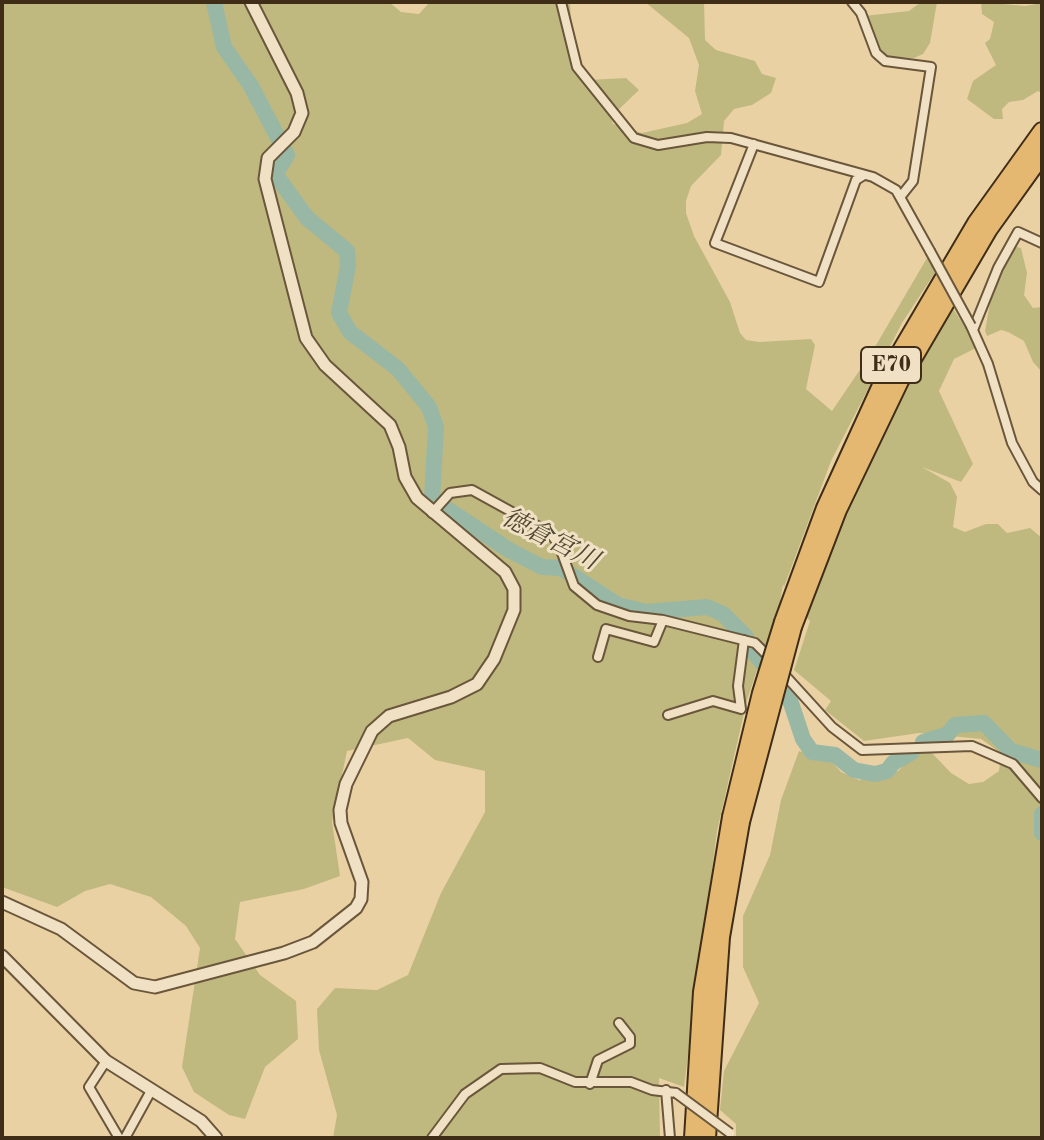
<!DOCTYPE html>
<html>
<head>
<meta charset="utf-8">
<style>
  body { margin:0 }
  #map { position:relative; width:1044px; height:1140px; overflow:hidden; background:#ead1a4; font-family:"Old Standard TT",serif }
  canvas { display:block }
  .frame { position:absolute; inset:0; border:4px solid #3f2d18; pointer-events:none }
</style>
</head>
<body>
<div id="map">
<canvas width="1044" height="1140"></canvas>
<div class="frame"></div>
</div>
<script>
const context = document.querySelector('canvas').getContext('2d');
context.lineJoin = 'round';
function fill(path, color) { context.fillStyle = color; context.fill(path, 'evenodd'); }
const toPath = rows => new Path2D(rows.map(r => 'M' + r).join(''));
function trace(path, color, width, dash) { context.strokeStyle = color; context.lineWidth = width; context.lineCap = dash ? 'butt' : 'round'; context.setLineDash(dash || []); context.stroke(path); }
function write(font, color, halo, rows, align = 'center') {
  context.font = font + ' "Old Standard TT","Noto Serif JP",serif'; context.lineWidth = 6; context.setLineDash([]); context.textBaseline = 'middle'; context.strokeStyle = halo; context.fillStyle = color; for (const [text, x, y, turn = 0] of rows) {
    context.save(); context.translate(x, y); context.rotate((+turn || 0) * Math.PI / 180); context.textAlign = isNaN(turn) ? turn : align; if (halo) context.strokeText(text, 0, 0); context.fillText(text, 0, 0); context.restore();
  }
}
fill(toPath([
  [2,2,389,2,401,12,419,14,430,2,570,2,573,56,589,80,626,78,639,90,611,117,613,124,642,133,687,123,702,114,695,91,699,65,689,38,645,2,704,2,705,40,716,50,755,61,762,74,776,78,771,93,752,105,734,109,724,121,721,155,691,186,686,201,686,213,694,236,730,302,740,333,746,340,759,342,811,339,815,345,806,389,832,411,872,352,927,258,936,271,902,323,831,461,784,587,783,584,780,602,747,700,717,831,684,1087,659,1078,660,1138,333,1138,337,1115,319,1050,317,1009,335,988,377,990,408,975,441,893,485,812,485,771,435,760,408,738,347,751,332,822,340,876,304,889,240,902,235,939,260,975,296,1001,298,1039,265,1067,245,1119,229,1115,194,1092,182,1067,200,948,186,926,151,897,110,884,85,891,57,907,2,887],
  [921,2,937,2,930,43,923,54,914,58,882,57,875,50,864,16,909,11],
  [981,2,1025,6,1042,3,1042,93,1038,91,1023,100,1009,102,1002,109,1003,119,994,119,967,99,973,81,996,65,985,43,990,39,994,22,982,14],
  [1017,247,1021,248,1027,273,1024,295,1033,308,1042,307,1042,372,1033,362,1024,341,1008,332,1001,330,987,336,985,331,991,297,1011,252],
  [950,304,978,347,954,359,939,391,973,464,961,482,922,467,950,483,957,497,953,527,965,532,986,524,998,524,1007,533,1030,528,1042,538,1042,1138,736,1138,736,1124,720,1110,724,1071,759,1003,743,967,743,916,770,855,781,800,799,751,831,761,841,772,859,780,898,771,920,750,933,754,951,773,969,784,983,782,999,771,1001,753,981,739,919,733,864,741,825,710,831,701,794,670,810,621,805,616,823,566,897,403]
]), '#bfb980');
trace(toPath([
  [214,2,224,47,251,86,287,155,277,172,278,178,307,218,347,251,348,266,339,313,350,332,398,369,429,407,436,427,432,499,509,550,542,567,561,568,618,605,646,612,707,607,723,614,746,637],
  [750,648,788,694,803,739,812,752,835,755,854,770,875,774,887,771,893,763,912,752],
  [923,742,948,734,955,725,984,723,1011,751,1042,760],
  [1042,814,1042,833]
]), '#98b7a4', 16);
const minor = toPath([
  [561,2,577,67,634,138,658,145,707,137,731,138,873,177,896,190,930,251],
  [852,2,861,13,876,53,885,61,931,67,913,181,901,196],
  [754,144,715,243,819,282,856,180,864,175],
  [971,326,988,364,1012,443,1033,482,1042,490],
  [973,330,998,268,1018,232,1042,243],
  [432,513,450,493,472,490,550,533,559,545,574,586,597,605,629,616,663,620,755,643,772,660],
  [598,657,606,629,654,642,663,620],
  [781,671,832,727,862,750,972,746,1013,764,1042,798],
  [668,715,713,701,741,709,738,686,744,640],
  [106,1061,89,1087,119,1138],
  [590,1084,598,1060,630,1044,630,1037,619,1023],
  [666,1090,670,1138],
  [125,1138,152,1089],
  [432,1138,465,1094,501,1069,540,1068,575,1082,631,1082,652,1090,676,1093]
]);
const tertiary = toPath([
  [2,902,61,929,134,983,155,987,284,953,313,942,356,908,361,899,362,882,341,823,340,810,346,784,372,731,389,716,451,697,477,684,494,659,514,610,514,589,505,572,417,498,405,477,399,447,390,425,325,365,306,338,265,179,268,158,294,132,302,113,297,93,251,2],
  [2,956,106,1061,201,1121,216,1138]
]);
const motorway = toPath([
  [783,622,825,508,883,381,976,223,1042,131],
  [793,627,838,510,900,381,989,229,1042,155],
  [693,1138,702,992,731,817],
  [707,1138,721,937,741,822]
]);
trace(minor, '#6a563b', 12);
trace(tertiary, '#6a563b', 15);
trace(motorway, '#3f2d18', 20);
trace(minor, '#f1e1c4', 8);
trace(tertiary, '#f1e1c4', 11);
trace(motorway, '#e5b872', 16);
const minorBridge = toPath([
  [930,251,971,326],
  [676,1093,730,1133]
]);
const motorwayBridge = toPath([
  [731,817,761,693,783,622],
  [741,822,793,627]
]);
trace(minorBridge, '#6a563b', 12, []);
trace(motorwayBridge, '#3f2d18', 20, []);
trace(minorBridge, '#f1e1c4', 8);
trace(motorwayBridge, '#e5b872', 16);
for (const [x, y, w] of [
  [891,365,60]
]) { const box = new Path2D(); box.roundRect(x - w / 2, y - 18, w, 36, 6); context.fillStyle = '#f1e1c4'; context.fill(box); trace(box, '#3f2d18', 2); }
write('bold 22px', '#3f2d18', null, [
  ["E70",891,365]
]);
write('italic 26px', '#514934', '#f1e1c4', [
  ["徳倉宮川",550,540,27]
]);
</script>
</body>
</html>
